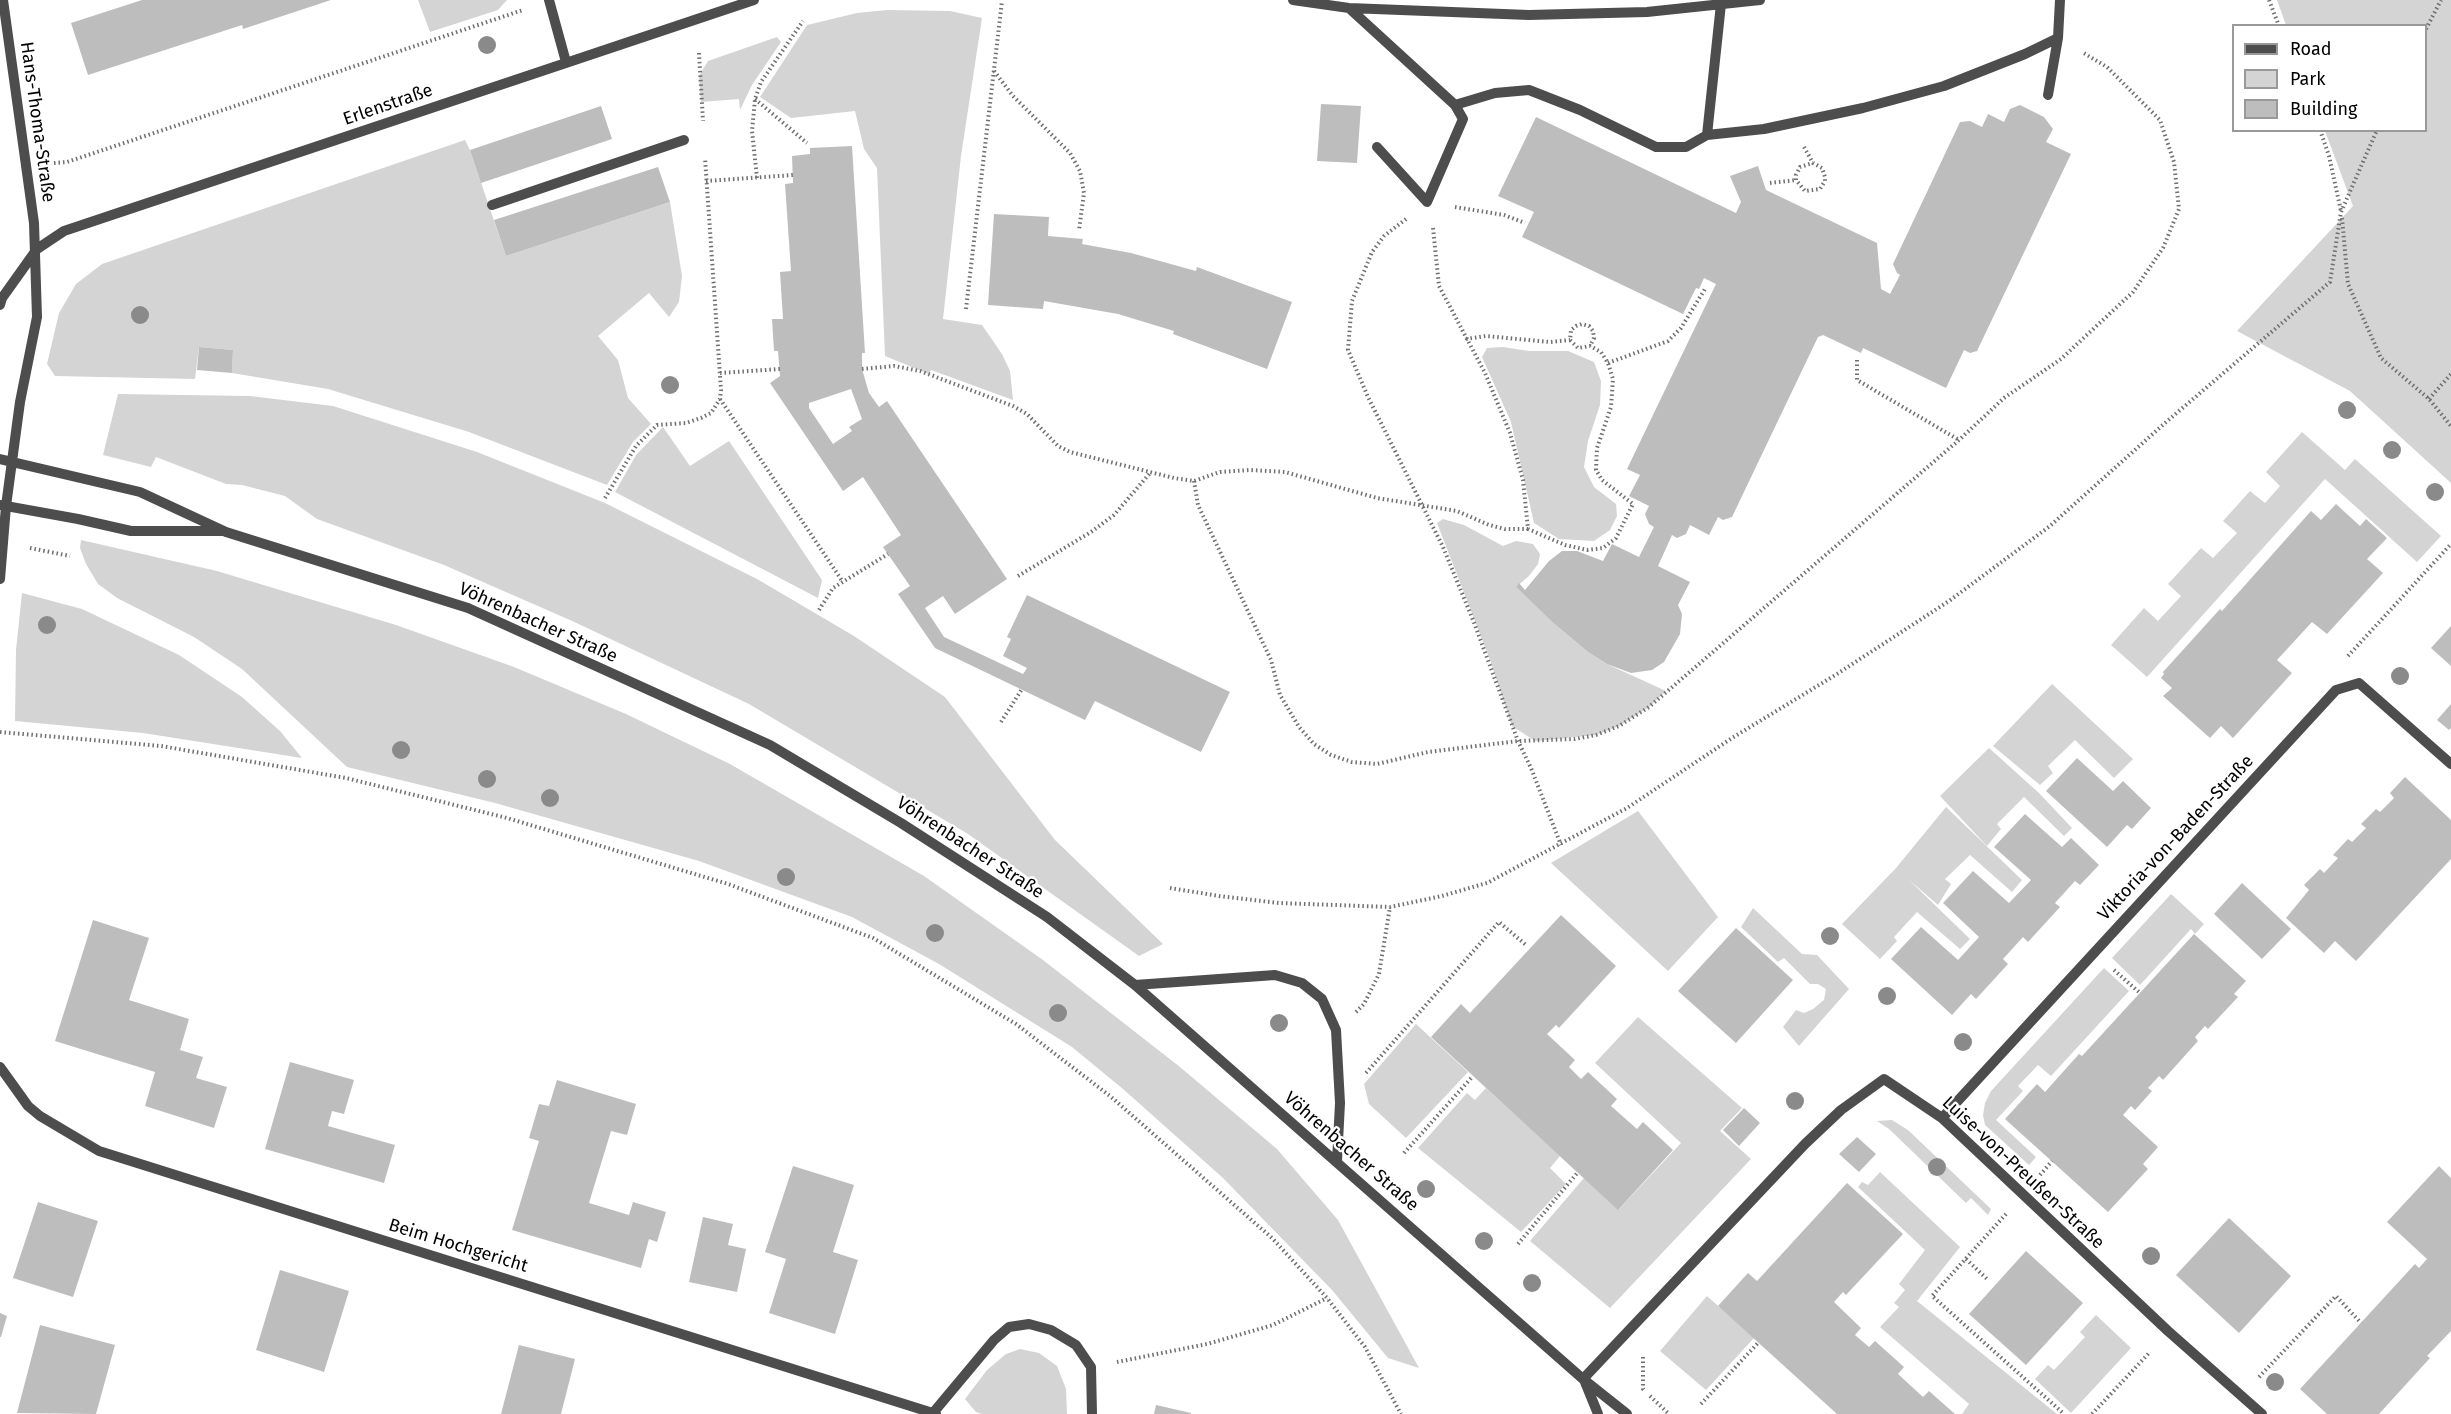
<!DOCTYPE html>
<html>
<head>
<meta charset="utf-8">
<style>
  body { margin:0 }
  #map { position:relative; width:2451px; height:1414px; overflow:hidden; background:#fff; font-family:"Fira Sans",sans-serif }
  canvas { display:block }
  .legend { position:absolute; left:2232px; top:24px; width:195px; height:108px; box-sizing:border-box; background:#fff; border:2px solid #999; margin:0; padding:8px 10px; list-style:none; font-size:18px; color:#000 }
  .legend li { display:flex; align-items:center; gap:12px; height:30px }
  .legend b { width:30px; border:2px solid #999 }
</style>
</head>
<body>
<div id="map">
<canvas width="2451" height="1414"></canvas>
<ul class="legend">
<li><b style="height:8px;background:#4d4d4d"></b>Road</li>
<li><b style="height:16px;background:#d4d4d4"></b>Park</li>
<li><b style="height:16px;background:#bdbdbd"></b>Building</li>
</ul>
</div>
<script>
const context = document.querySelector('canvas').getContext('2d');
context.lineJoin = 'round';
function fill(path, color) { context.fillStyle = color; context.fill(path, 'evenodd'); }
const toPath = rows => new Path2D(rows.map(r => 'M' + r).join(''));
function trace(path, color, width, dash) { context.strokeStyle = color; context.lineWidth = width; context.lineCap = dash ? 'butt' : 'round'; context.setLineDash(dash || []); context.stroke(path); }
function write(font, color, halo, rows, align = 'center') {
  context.font = font + ' "Fira Sans",sans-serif'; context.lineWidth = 4.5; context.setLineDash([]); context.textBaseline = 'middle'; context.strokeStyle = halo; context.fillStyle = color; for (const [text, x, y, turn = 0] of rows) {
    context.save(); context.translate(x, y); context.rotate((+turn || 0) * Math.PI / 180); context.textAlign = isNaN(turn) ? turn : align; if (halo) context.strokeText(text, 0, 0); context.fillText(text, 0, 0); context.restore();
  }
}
fill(toPath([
  [418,0,507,0,498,10,430,32],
  [2277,0,2451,0,2451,483,2350,391,2237,331,2353,206,2325,131,2426,130,2426,26,2286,25],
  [887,10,950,11,982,18,961,156,943,319,982,325,1002,354,1010,371,1013,400,931,370,929,374,885,356,877,168,864,149,855,111,791,118,760,97,807,25,857,13],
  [777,37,781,42,752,85,740,110,739,99,701,102,699,76,708,61],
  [465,140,470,150,506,256,670,202,682,276,679,302,669,317,649,293,598,336,618,360,628,398,651,424,633,442,607,485,469,432,328,389,232,373,233,350,199,347,195,379,55,376,47,364,59,313,76,284,102,264],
  [1503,347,1529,351,1568,351,1594,362,1601,381,1600,405,1588,441,1584,467,1594,487,1616,504,1617,516,1610,530,1594,541,1559,539,1534,523,1511,422,1482,357,1487,348],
  [118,394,250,396,333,406,477,452,605,503,757,579,854,636,945,697,1055,840,1163,944,1139,956,968,834,749,704,570,620,444,565,317,519,285,496,242,485,226,484,156,457,151,467,103,455],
  [663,427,690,466,729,441,822,580,818,598,615,492,636,455],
  [2302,432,2345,470,2355,459,2441,536,2417,562,2325,479,2147,677,2111,645,2144,608,2158,621,2181,596,2168,584,2201,548,2213,558,2237,533,2223,521,2250,491,2265,503,2280,486,2266,472],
  [1443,519,1464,525,1503,546,1516,541,1533,544,1540,554,1538,564,1529,576,1516,587,1551,621,1588,652,1607,664,1666,691,1649,707,1619,726,1596,735,1535,741,1512,726,1489,657,1437,523],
  [81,540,217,571,396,625,514,667,626,714,730,764,924,876,1043,960,1180,1067,1277,1149,1338,1220,1419,1368,1388,1358,1332,1290,1223,1178,1123,1089,1072,1047,939,964,852,917,699,861,495,803,347,767,242,669,194,637,117,598,98,584,86,564,80,548],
  [22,593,82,609,179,655,242,697,280,731,302,758,143,733,15,721,16,650],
  [2052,684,2133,759,2114,778,2075,740,2048,766,2053,773,2040,785,1993,746],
  [1989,748,2039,793,2072,828,2064,836,2024,797,1997,824,2001,829,1987,846,1940,796],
  [1946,807,2022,880,2012,892,1970,855,1945,879,1951,884,1938,905,1908,879,1970,939,1960,949,1917,912,1894,937,1897,941,1880,959,1842,924,1896,868],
  [1638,811,1718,917,1668,971,1551,863],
  [2171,894,2204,924,2195,934,2191,929,2140,985,2112,958],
  [1753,908,1802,954,1817,955,1849,989,1799,1046,1783,1027,1796,1010,1804,1013,1813,1009,1824,1000,1826,989,1818,984,1810,984,1784,958,1778,962,1741,927],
  [2104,968,2129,991,2051,1076,2038,1065,2018,1086,2023,1091,1996,1120,2036,1157,2029,1165,1985,1125,1983,1115,1985,1103,1991,1091],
  [1638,1017,1742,1108,1720,1131,1751,1159,1610,1308,1530,1241,1584,1178,1619,1209,1681,1143,1595,1063],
  [1416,1024,1468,1072,1406,1138,1369,1104,1364,1084],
  [1486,1088,1560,1156,1550,1168,1566,1184,1521,1232,1418,1148,1467,1093,1475,1100],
  [1892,1120,1908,1130,1991,1209,1988,1215,1971,1198,1966,1203,1889,1129,1877,1121],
  [1880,1172,1960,1247,1917,1301,2057,1414,1962,1414,1969,1404,1880,1327,1899,1307,1894,1303,1905,1290,1899,1284,1925,1250,1858,1187,1862,1182,1868,1185],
  [1707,1296,1754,1338,1706,1390,1660,1351],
  [2096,1315,2131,1348,2071,1413,2035,1379,2048,1365,2054,1370,2085,1337,2080,1332],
  [1020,1349,1039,1353,1057,1366,1066,1389,1067,1414,982,1414,976,1412,965,1399,987,1370,1006,1354]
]), '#d4d4d4');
fill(toPath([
  [142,0,331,0,243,29,242,25,88,75,71,23],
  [1321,104,1361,106,1357,163,1317,161],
  [2020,105,2044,117,2053,129,2046,142,2071,154,1977,351,1970,353,1964,350,1946,388,1863,348,1861,353,1823,335,1818,337,1732,517,1723,520,1718,517,1709,535,1690,525,1686,534,1677,538,1672,535,1658,566,1690,582,1678,605,1682,614,1680,634,1664,662,1652,670,1631,673,1607,664,1588,652,1551,621,1516,587,1519,583,1525,590,1549,561,1562,551,1577,551,1603,561,1612,544,1639,557,1654,527,1649,524,1645,514,1649,506,1629,496,1640,475,1627,469,1716,284,1704,278,1699,289,1696,288,1683,314,1522,237,1534,212,1498,196,1536,117,1736,213,1741,202,1730,176,1758,166,1766,190,1877,243,1881,289,1890,294,1900,275,1897,273,1893,264,1960,122,1970,121,1982,127,1988,114,2004,122,2010,109],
  [601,106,612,139,481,183,470,150],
  [852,146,865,353,862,353,862,369,869,393,879,407,887,401,1007,579,955,614,943,596,925,608,944,637,1023,674,1027,668,1003,656,1011,639,1007,637,1027,595,1230,692,1201,752,1095,701,1085,720,935,648,898,594,910,586,883,547,901,535,863,477,843,491,770,383,780,376,778,351,774,351,772,319,783,319,780,272,791,271,785,184,793,183,792,156,810,154,810,148],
  [851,389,862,419,849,427,852,431,833,444,809,408,809,403],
  [658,167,670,202,506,256,494,220],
  [994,214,1049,217,1048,236,1083,239,1082,244,1131,253,1196,271,1197,267,1292,302,1267,369,1173,334,1174,331,1118,314,1044,301,1043,309,988,305],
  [199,347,233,350,232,373,197,370],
  [2336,504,2360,526,2366,519,2387,538,2367,559,2383,573,2327,634,2312,622,2277,660,2292,673,2233,738,2221,726,2210,738,2163,696,2172,688,2161,678,2164,674,2163,672,2220,609,2222,611,2311,511,2321,520],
  [2451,626,2451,666,2431,648],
  [2451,704,2451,728,2449,730,2437,720],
  [2077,758,2113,791,2123,781,2151,808,2132,829,2127,825,2107,847,2046,791],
  [2405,777,2451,820,2451,859,2356,961,2335,941,2324,953,2286,918,2309,890,2304,885,2320,869,2324,873,2338,858,2333,855,2348,839,2352,842,2366,828,2361,824,2376,809,2380,812,2394,798,2390,793],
  [2025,814,2062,847,2071,838,2099,865,2080,885,2075,881,2055,903,2060,907,2028,942,2023,937,2003,959,2008,964,1976,999,1971,994,1952,1015,1891,959,1921,927,1958,960,1979,937,1943,903,1973,871,2009,903,2031,880,1994,847],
  [2242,883,2291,929,2262,959,2214,914],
  [1561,915,1616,966,1559,1028,1556,1025,1547,1034,1575,1060,1569,1067,1581,1079,1588,1072,1617,1099,1611,1106,1637,1129,1643,1122,1673,1150,1618,1210,1431,1037,1461,1004,1470,1013],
  [93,920,149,938,129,1000,189,1019,180,1050,203,1057,196,1078,227,1087,214,1128,145,1106,155,1072,55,1041],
  [1736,928,1793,980,1736,1043,1678,991],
  [2194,934,2246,981,2234,994,2238,997,2208,1029,2205,1026,2195,1037,2198,1041,2163,1080,2159,1076,2148,1088,2152,1091,2135,1110,2131,1106,2123,1115,2158,1147,2143,1164,2148,1169,2108,1212,2005,1119,2037,1084,2045,1092,2079,1054,2082,1056],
  [290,1062,354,1080,344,1114,332,1111,328,1126,395,1145,384,1183,265,1149],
  [557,1080,636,1104,627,1135,611,1131,589,1203,629,1215,633,1202,666,1212,657,1242,649,1239,641,1268,512,1230,539,1141,529,1138,539,1104,549,1106],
  [1744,1108,1760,1123,1739,1146,1723,1130],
  [1857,1137,1876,1154,1859,1172,1839,1154],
  [793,1166,854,1185,833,1252,858,1260,835,1334,769,1313,786,1259,765,1252],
  [2439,1166,2451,1178,2451,1331,2427,1356,2430,1358,2379,1414,2327,1414,2300,1389,2415,1264,2419,1268,2427,1259,2387,1222],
  [1847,1183,1903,1234,1846,1295,1843,1292,1834,1302,1861,1328,1855,1335,1869,1347,1875,1341,1904,1367,1898,1374,1923,1397,1929,1391,1955,1414,1837,1414,1718,1306,1748,1273,1757,1281],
  [38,1202,98,1221,73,1297,13,1278],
  [703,1217,733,1224,728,1245,746,1249,737,1292,689,1282],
  [2229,1218,2291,1276,2239,1333,2176,1275],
  [2026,1251,2083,1303,2026,1365,1969,1314],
  [280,1270,349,1291,324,1372,256,1350],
  [0,1313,7,1316,1,1337,0,1337],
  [40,1325,115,1345,96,1414,17,1413],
  [519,1345,575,1359,561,1414,501,1414],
  [1156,1405,1191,1413,1191,1414,1154,1414]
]), '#bdbdbd');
trace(toPath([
  [2269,0,2279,26],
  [2426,29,2441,0],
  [699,53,703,121],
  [994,71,1013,96,1070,153,1080,171,1084,193,1079,230],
  [755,99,807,143],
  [2320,130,2329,156,2341,211],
  [1804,147,1813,163,1822,168,1825,177,1825,181,1820,189,1805,191,1796,180,1796,175,1800,167,1813,163],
  [54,163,67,162,523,10],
  [757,178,752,131,755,99,761,82,803,21],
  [706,181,793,175],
  [1770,183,1796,180],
  [1455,207,1504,215,1525,223],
  [2342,218,2348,284,2381,358,2429,399,2451,426],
  [1406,219,1384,236,1372,252,1352,301,1348,350,1368,397,1443,547,1473,620,1518,741,1531,768,1561,845],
  [1433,228,1439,286,1485,373,1510,433,1523,480,1528,529,1565,545,1587,550,1603,548,1616,538,1633,504,1602,480,1596,470,1597,448,1611,407,1613,379,1608,363,1601,352,1590,346,1578,348,1570,340,1571,330,1576,326,1582,324,1589,326,1593,331,1594,338,1590,346],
  [966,309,1002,1],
  [1466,339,1486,336,1550,342,1570,340],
  [1857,360,1857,380,1959,440],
  [1608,363,1668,341,1681,328,1705,289],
  [862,369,894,366,920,371,1013,406,1027,414,1058,446,1070,452,1174,478,1194,481,1220,472,1250,470,1285,472,1377,498,1457,511,1489,525,1505,529,1528,529],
  [720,373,780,369],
  [720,399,843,582],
  [2429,399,2451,374],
  [1194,481,1198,505,1271,660,1280,695,1299,727,1314,744,1331,755,1352,762,1377,764,1428,752,1518,741,1575,739,1596,735,1619,726,1649,707,1959,440,2004,398,2061,359,2133,292,2163,248,2179,209,2174,162,2160,120,2107,67,2082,52],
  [605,498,636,446,657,425,686,423,701,418,711,413,720,399,721,390,705,158],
  [30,548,70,556],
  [1018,576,1091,532,1114,515,1151,472],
  [819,610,833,588,888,554],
  [2348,656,2451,544],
  [1001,722,1022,689],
  [0,732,161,746,346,778,507,818,728,884,873,938,1016,1024,1110,1096,1272,1238,1327,1298,1365,1347,1401,1414],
  [1170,888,1219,896,1279,903,1390,907,1442,896,1487,883,1627,808,1732,738,1837,674,1949,601,2050,526,2165,423,2330,282,2341,212,2377,130],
  [2114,970,2140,993],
  [1356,1012,1364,1004,1379,974,1390,907],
  [1366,1073,1499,922,1526,945],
  [1404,1153,1473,1076],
  [2040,1175,2052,1161],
  [2006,1214,1932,1296,2064,1414],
  [1518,1244,1578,1172],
  [1966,1259,1987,1279],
  [1643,1357,1643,1389,1645,1391],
  [1117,1362,1207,1344,1273,1325,1327,1298],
  [2259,1377,2336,1296,2361,1323],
  [1650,1396,1669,1414],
  [1701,1404,1758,1343],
  [2092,1414,2150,1352]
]), '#6f6f6f', 4, [1.5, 3]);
trace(toPath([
  [549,0,566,62],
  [1293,0,1349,8,1529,15,1647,12,1760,0],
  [1721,4,1707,135,1764,129,1863,108,1944,86,2025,54,2058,38],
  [1349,8,1455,105,1463,119,1427,202,1377,147],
  [2048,95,2058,38,2060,0],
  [1455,105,1495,93,1529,90,1580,110,1656,147,1686,147,1707,135],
  [492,205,684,140],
  [0,305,2,298,37,249,64,231,754,0],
  [0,459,140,492,226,532,468,608,770,745,901,823,1047,917,1135,985,1583,1379,1627,1414],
  [0,505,78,519,131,531,222,531],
  [0,579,6,506,20,402,37,317,34,223,3,0],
  [1135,985,1275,975,1302,983,1322,999,1336,1030,1340,1103,1337,1161],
  [0,1067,28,1106,40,1116,99,1151,936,1414],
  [1942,1118,2336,690,2359,683,2451,764],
  [1583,1379,1805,1144,1841,1110,1884,1079,1942,1118,2168,1331,2262,1414],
  [1585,1382,1598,1414],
  [933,1413,994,1340,1009,1327,1029,1324,1051,1330,1076,1345,1091,1367,1092,1414]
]), '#4d4d4d', 10);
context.fillStyle = '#8a8a8a';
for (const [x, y] of [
  [487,45],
  [140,315],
  [670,385],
  [2347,410],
  [2392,450],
  [2435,492],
  [47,625],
  [2400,676],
  [401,750],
  [487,779],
  [550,798],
  [786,877],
  [935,933],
  [1830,936],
  [1887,996],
  [1058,1013],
  [1279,1023],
  [1963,1042],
  [1795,1101],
  [1937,1167],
  [1426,1189],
  [1484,1241],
  [2151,1256],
  [1532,1283],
  [2275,1382]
]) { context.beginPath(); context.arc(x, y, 9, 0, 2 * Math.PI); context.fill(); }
write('18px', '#000', '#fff', [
  ["Erlenstraße",388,105,-19],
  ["Hans-Thoma-Straße",37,122,82],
  ["Vöhrenbacher Straße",538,623,24],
  ["Viktoria-von-Baden-Straße",2176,838,-47],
  ["Vöhrenbacher Straße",970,848,33],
  ["Vöhrenbacher Straße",1351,1152,41],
  ["Luise-von-Preußen-Straße",2023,1173,43],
  ["Beim Hochgericht",458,1246,17]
]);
</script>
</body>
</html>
